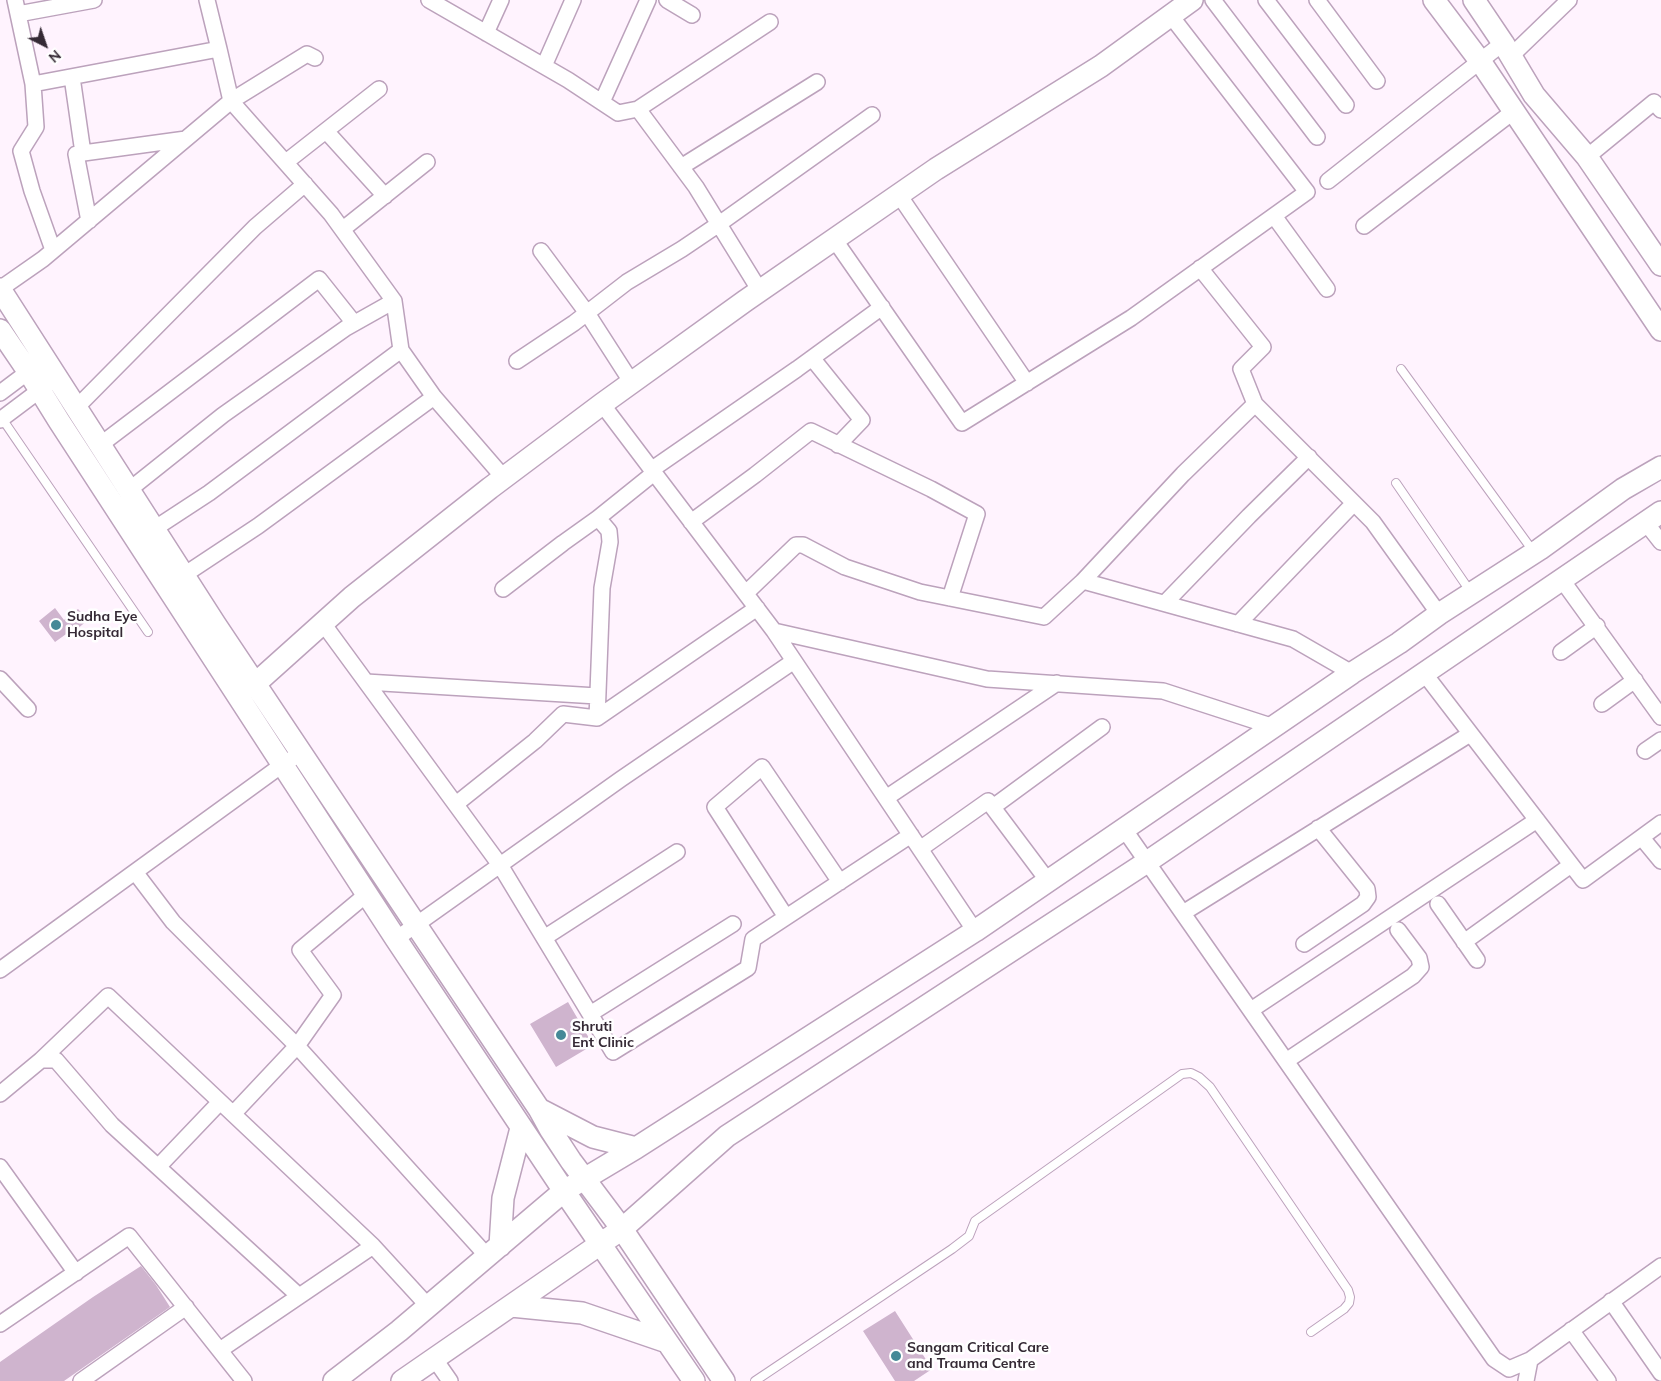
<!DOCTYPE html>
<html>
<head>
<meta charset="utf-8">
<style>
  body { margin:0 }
  #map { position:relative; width:1661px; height:1381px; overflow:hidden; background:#fff3fe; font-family:Mulish,sans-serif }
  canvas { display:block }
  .north { position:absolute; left:20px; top:20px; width:50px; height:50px; -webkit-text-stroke:4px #fff; paint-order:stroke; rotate:139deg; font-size:14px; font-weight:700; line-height:20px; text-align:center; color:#352a35 }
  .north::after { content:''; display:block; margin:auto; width:18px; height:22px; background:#352a35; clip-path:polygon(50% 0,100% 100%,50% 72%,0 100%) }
</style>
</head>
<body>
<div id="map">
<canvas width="1661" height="1381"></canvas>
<div class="north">N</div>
</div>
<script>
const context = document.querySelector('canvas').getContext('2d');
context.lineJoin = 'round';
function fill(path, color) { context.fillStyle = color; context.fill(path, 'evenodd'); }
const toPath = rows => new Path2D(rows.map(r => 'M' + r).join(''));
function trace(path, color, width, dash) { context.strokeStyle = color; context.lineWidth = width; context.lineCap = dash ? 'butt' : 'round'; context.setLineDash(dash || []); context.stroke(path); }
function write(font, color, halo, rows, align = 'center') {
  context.font = font + ' Mulish,sans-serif'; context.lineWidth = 5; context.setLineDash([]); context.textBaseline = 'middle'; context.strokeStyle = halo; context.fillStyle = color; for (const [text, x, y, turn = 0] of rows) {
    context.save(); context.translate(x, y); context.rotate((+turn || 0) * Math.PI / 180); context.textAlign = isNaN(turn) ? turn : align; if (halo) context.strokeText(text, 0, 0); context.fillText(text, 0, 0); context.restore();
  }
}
fill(toPath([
  [55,608,64,620,78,609,88,620,71,634,69,632,55,642,39,621],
  [568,1002,593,1045,556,1067,530,1024],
  [141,1266,156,1285,170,1307,64,1381,0,1381,0,1362,93,1297],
  [895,1311,932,1369,914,1381,895,1381,863,1331]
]), '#cfb4ce');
const lane = toPath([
  [1401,369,1533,551],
  [1,417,148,632],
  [1396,483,1470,591],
  [755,1381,952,1249,969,1236,975,1221,1182,1074,1191,1073,1199,1077,1210,1087,1348,1290,1350,1297,1349,1303,1344,1309,1311,1332]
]);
const street = toPath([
  [15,0,33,84],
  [207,0,219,49],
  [429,0,568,80,618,113,638,109],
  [667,0,692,15],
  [1213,0,1317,137],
  [1266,0,1346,105],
  [1317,0,1377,81],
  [18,14,94,0],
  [486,33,501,0],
  [1511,56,1569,0],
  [544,66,573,0],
  [72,77,83,153],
  [602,102,648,0],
  [326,131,385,196],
  [1587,157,1654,102,1661,110],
  [286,162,379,89],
  [681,167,817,82],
  [1328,181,1503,43],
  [899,195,1027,383],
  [1274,216,1327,289],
  [89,221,76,154,186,139],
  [1364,226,1514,111],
  [343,229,427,162],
  [834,239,962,423,1131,318,1307,192,1171,16],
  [53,250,32,191,21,151,36,127,33,84,219,49,231,101,307,54,315,58],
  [541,251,587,313,632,383],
  [1200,268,1263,347,1241,369,1255,404],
  [0,289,43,259,231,101,331,214,394,301,401,350],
  [760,291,696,187,638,109,770,22],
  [812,358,862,420,838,445],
  [517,361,574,323,627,282,682,249,719,224,872,115],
  [0,393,36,366],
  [602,404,774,631,987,679,1163,691,1274,727],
  [76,408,255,227,305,184],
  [0,420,48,384],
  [100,445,319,279,354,323],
  [651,470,797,369,882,307],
  [129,490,223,415,346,328,394,301],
  [691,522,755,475,811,431,931,489,977,514,950,598],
  [1646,523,1661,542],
  [154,529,209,493,401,350,434,397],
  [184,575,258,526,434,397,504,478],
  [1562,580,1661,717],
  [1083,581,1183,474,1255,404,1373,522,1439,614],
  [503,589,563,543,598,518],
  [746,593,796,545,803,545,845,567,920,592,1044,617,1083,581,1293,639,1352,673],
  [1165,603,1249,516,1309,457],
  [322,622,500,865,613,1052,748,968,753,939,911,835],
  [1238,624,1354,503],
  [774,631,975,931],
  [1561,652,1597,626],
  [1424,673,1583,880,1661,823],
  [0,679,28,709],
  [366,682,597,696],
  [1602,704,1635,680],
  [597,718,602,588,610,542,609,531,598,518,654,473],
  [1645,751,1661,740],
  [886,798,1057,683],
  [456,804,535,741,563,714,597,718,757,608],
  [993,807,1102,727],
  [1124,829,1494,1359,1509,1369,1530,1360,1661,1266],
  [1642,838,1661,861],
  [920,849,988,801,1048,881],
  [135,872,173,922,297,1046,488,1257],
  [1438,904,1477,960],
  [1183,913,1470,734],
  [786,917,715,807,762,767,840,882],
  [544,938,677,852],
  [396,939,621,779,794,661],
  [1464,942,1571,865],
  [1304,944,1363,904,1368,897,1367,889,1318,828],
  [0,970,282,765,301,753],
  [1251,1010,1537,820],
  [590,1014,733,924],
  [41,1060,108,996,373,1246,428,1306],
  [1286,1061,1413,976,1421,967,1419,958,1398,930],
  [0,1094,41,1060,56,1060,112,1125,299,1296],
  [233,1114,297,1046,333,995,300,950,367,894],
  [0,1167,76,1273],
  [158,1167,220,1102],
  [1611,1301,1661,1373],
  [0,1324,129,1236,244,1381],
  [1571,1330,1608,1381],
  [220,1350,373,1246],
  [434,1358,450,1381],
  [81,1381,186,1307],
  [1526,1381,1530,1360]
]);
const secondary = toPath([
  [1434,0,1480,61,1661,330],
  [1474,0,1503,43,1534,95,1587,157,1661,265],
  [0,289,215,624,539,1109,550,1129,571,1161,622,1229,724,1381],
  [0,330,28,371,59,421,396,939,564,1191,694,1381],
  [255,684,352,597,490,488,602,404,745,301,936,169,1101,66,1192,0],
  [539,1109,593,1137,636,1148],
  [500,1246,503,1198,521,1128],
  [511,1306,582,1313,667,1342],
  [334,1381,399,1331,564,1191,636,1148,975,931,1352,673,1399,643,1439,614,1540,549,1623,489,1661,467],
  [402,1381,622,1229,727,1136,1147,862,1661,512]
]);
trace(lane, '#bca2bc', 10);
trace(street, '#bca2bc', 18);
trace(secondary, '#bca2bc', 24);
trace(lane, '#fff', 8);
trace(street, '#fff', 15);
trace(secondary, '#fff', 21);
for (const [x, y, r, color] of [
  [56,625,6,"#458997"],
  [561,1035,6,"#458997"],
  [896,1356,6,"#458997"]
]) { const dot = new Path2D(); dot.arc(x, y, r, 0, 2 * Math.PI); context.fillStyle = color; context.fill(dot); trace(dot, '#fff', 2); }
write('bold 14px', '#352a35', '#fff', [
  ["Sudha Eye",67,617],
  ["Hospital",67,633],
  ["Shruti",572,1027],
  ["Ent Clinic",572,1043],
  ["Sangam Critical Care",907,1348],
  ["and Trauma Centre",907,1364]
], 'left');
</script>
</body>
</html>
